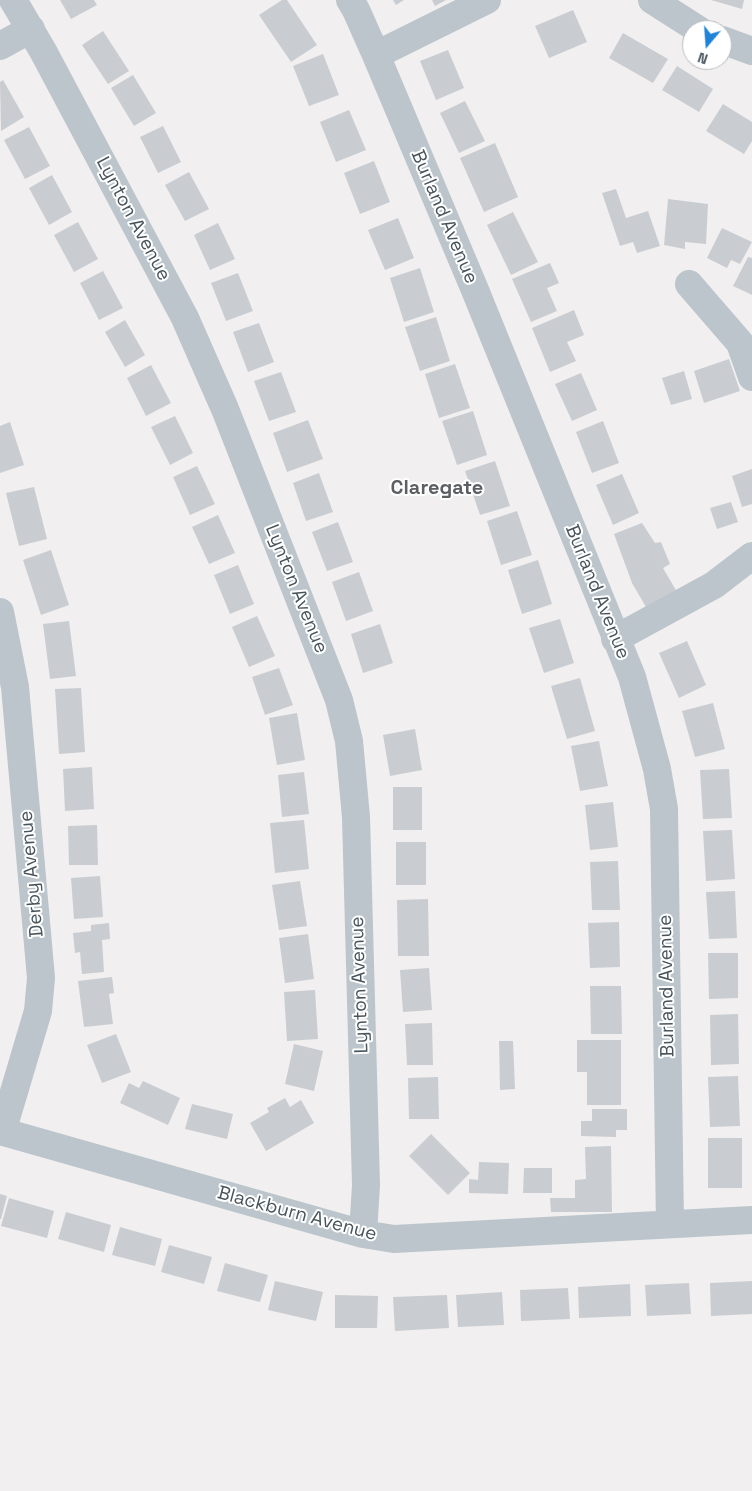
<!DOCTYPE html>
<html>
<head>
<meta charset="utf-8">
<style>
  body { margin:0 }
  #map { position:relative; width:752px; height:1491px; overflow:hidden; background:#f1efef; font-family:"Space Grotesk",sans-serif }
  canvas { display:block }
  .north { position:absolute; left:682px; top:20px; width:50px; height:50px; box-sizing:border-box; background:#fff; border:1px solid #b6bbbe; border-radius:50%; rotate:198deg; font-size:14px; font-weight:700; line-height:20px; text-align:center; color:#48545c }
  .north::after { content:''; display:block; margin:auto; width:18px; height:22px; background:#2083da; clip-path:polygon(50% 0,100% 100%,50% 72%,0 100%) }
</style>
</head>
<body>
<div id="map">
<canvas width="752" height="1491"></canvas>
<div class="north">N</div>
</div>
<script>
const context = document.querySelector('canvas').getContext('2d');
context.lineJoin = 'round';
function fill(path, color) { context.fillStyle = color; context.fill(path, 'evenodd'); }
const toPath = rows => new Path2D(rows.map(r => 'M' + r).join(''));
function trace(path, color, width, dash) { context.strokeStyle = color; context.lineWidth = width; context.lineCap = dash ? 'butt' : 'round'; context.setLineDash(dash || []); context.stroke(path); }
function write(font, color, halo, rows, align = 'center') {
  context.font = font + ' "Space Grotesk",sans-serif'; context.lineWidth = 4; context.setLineDash([]); context.textBaseline = 'middle'; context.strokeStyle = halo; context.fillStyle = color; for (const [text, x, y, turn = 0] of rows) {
    context.save(); context.translate(x, y); context.rotate((+turn || 0) * Math.PI / 180); context.textAlign = isNaN(turn) ? turn : align; if (halo) context.strokeText(text, 0, 0); context.fillText(text, 0, 0); context.restore();
  }
}
fill(toPath([
  [60,0,94,0,97,5,71,19],
  [282,0,287,0,317,45,291,62,259,15],
  [393,0,404,0,396,5],
  [432,0,446,0,435,6],
  [711,0,744,0,742,9],
  [573,10,587,42,549,58,535,26],
  [103,31,129,71,108,84,82,45],
  [623,33,668,59,653,83,609,58],
  [448,50,464,88,436,100,420,61],
  [323,54,339,95,309,106,293,66],
  [677,66,713,89,699,112,662,90],
  [133,75,156,113,134,126,111,88],
  [3,80,24,117,1,131,0,82],
  [465,101,485,141,459,153,440,113],
  [723,104,752,122,752,141,744,154,706,131],
  [349,110,366,150,336,162,320,122],
  [163,126,181,162,158,173,140,137],
  [29,127,50,166,25,179,4,140],
  [495,143,518,197,484,212,460,158],
  [374,161,390,202,360,214,344,173],
  [189,172,209,209,185,221,165,185],
  [52,175,72,212,49,225,29,188],
  [616,189,626,218,648,211,660,246,637,253,633,242,620,246,602,193],
  [668,199,708,204,706,244,685,242,685,249,664,245],
  [513,212,538,262,511,275,487,225],
  [398,218,414,258,385,270,368,230],
  [78,222,98,259,74,272,54,235],
  [218,223,235,259,210,270,194,235],
  [722,228,752,242,740,264,731,260,727,268,707,258],
  [748,257,752,258,752,295,733,286],
  [550,263,559,283,547,288,557,311,531,322,512,279],
  [420,268,434,312,404,322,390,278],
  [103,271,123,308,99,320,80,283],
  [238,273,253,311,226,321,211,283],
  [574,310,584,335,567,342,576,361,550,372,532,328],
  [436,317,450,361,420,371,405,327],
  [125,320,145,355,125,367,105,332],
  [259,323,274,362,248,372,233,332],
  [729,359,740,391,704,403,694,371],
  [455,364,470,408,439,418,425,374],
  [151,365,171,403,146,416,127,378],
  [684,371,692,399,671,405,662,378],
  [281,372,296,412,269,421,254,381],
  [581,373,597,410,572,421,555,384],
  [473,411,487,455,457,465,442,421],
  [175,416,193,453,170,465,151,427],
  [308,420,323,459,287,472,273,433],
  [603,421,619,463,592,473,576,432],
  [10,422,24,465,0,473,0,426],
  [495,461,510,506,480,515,465,471],
  [197,466,215,504,190,515,173,477],
  [752,469,752,504,742,507,732,476],
  [319,473,333,512,306,521,293,483],
  [622,474,639,513,613,525,596,485],
  [34,487,47,539,19,546,6,493],
  [731,502,738,522,717,529,710,508],
  [517,511,532,555,501,565,487,521],
  [218,515,235,553,209,564,192,527],
  [338,522,353,562,327,571,312,532],
  [642,523,655,543,661,542,670,564,663,568,677,592,646,607,632,583,614,534],
  [51,550,69,605,41,615,23,560],
  [538,560,552,604,522,614,508,570],
  [238,565,254,604,230,614,214,575],
  [359,572,373,611,346,621,332,582],
  [257,616,275,656,249,667,232,627],
  [560,619,574,663,544,673,529,628],
  [69,621,76,676,50,679,43,624],
  [380,624,393,663,363,673,351,634],
  [687,641,706,685,679,698,659,653],
  [279,668,293,705,265,715,252,677],
  [580,678,595,731,567,739,551,686],
  [81,688,85,752,59,754,55,689],
  [713,703,725,749,695,757,682,711],
  [297,713,305,760,277,765,269,718],
  [415,729,422,770,390,776,383,735],
  [599,741,608,786,580,791,571,746],
  [92,767,94,809,65,811,63,769],
  [729,769,732,818,703,819,700,770],
  [304,772,309,814,282,817,278,775],
  [393,787,422,787,422,830,393,830],
  [613,802,618,847,590,850,585,805],
  [304,820,309,869,275,873,270,823],
  [97,825,98,865,69,865,68,826],
  [732,830,735,879,706,881,703,831],
  [396,842,426,842,426,885,396,885],
  [618,861,620,910,592,910,590,862],
  [100,876,103,917,74,919,71,878],
  [300,881,307,926,279,930,272,885],
  [735,891,737,938,709,939,706,892],
  [428,899,429,956,398,956,397,900],
  [619,922,620,967,590,968,588,923],
  [109,923,110,939,102,940,104,972,82,974,80,952,75,953,73,933,91,931,91,925],
  [308,934,314,979,285,983,279,938],
  [708,953,738,953,738,998,709,999],
  [429,968,432,1010,403,1012,400,970],
  [112,977,114,993,109,994,113,1024,84,1027,78,981],
  [590,986,621,986,622,1034,591,1034],
  [315,990,318,1039,287,1041,284,992],
  [738,1014,739,1064,711,1065,710,1015],
  [432,1023,433,1065,407,1065,405,1024],
  [116,1034,131,1072,102,1083,87,1045],
  [577,1040,621,1040,621,1105,587,1105,587,1072,577,1072],
  [499,1041,513,1041,515,1089,500,1090],
  [294,1044,323,1051,314,1091,285,1084],
  [738,1076,740,1126,710,1127,708,1077],
  [438,1077,439,1119,409,1119,408,1078],
  [143,1081,180,1098,168,1125,120,1103,129,1083,139,1088],
  [285,1098,290,1107,301,1100,314,1123,266,1151,250,1123,269,1112,267,1108],
  [192,1104,233,1114,227,1139,185,1129],
  [592,1109,627,1109,627,1130,616,1130,616,1137,581,1136,581,1121,592,1121],
  [431,1134,470,1173,448,1195,409,1156],
  [708,1138,742,1138,742,1188,708,1188],
  [611,1146,612,1212,551,1212,550,1198,575,1198,575,1180,586,1179,585,1147],
  [479,1162,509,1163,508,1194,469,1193,469,1179,478,1180],
  [524,1168,552,1168,552,1193,523,1193],
  [0,1194,7,1196,1,1219,0,1219],
  [9,1198,54,1211,47,1238,1,1226],
  [66,1212,111,1225,104,1252,58,1239],
  [120,1227,162,1239,155,1266,112,1255],
  [169,1245,212,1257,204,1284,161,1272],
  [225,1263,268,1275,260,1302,217,1291],
  [275,1281,323,1292,316,1321,268,1310],
  [752,1281,752,1314,711,1316,710,1283],
  [689,1283,691,1314,647,1316,645,1285],
  [630,1284,631,1316,579,1318,578,1287],
  [568,1288,570,1319,521,1321,520,1290],
  [502,1292,504,1325,458,1327,456,1295],
  [335,1295,378,1296,377,1328,335,1328],
  [447,1295,449,1328,395,1331,393,1297]
]), '#c9cdd1');
trace(toPath([
  [13,0,43,51,185,318,225,409,339,700,349,741,356,817,366,1185,363,1234],
  [350,0,356,10,376,55,475,290,632,677,657,769,664,809,670,1224],
  [652,0,699,30],
  [722,40,752,51],
  [0,46,31,29],
  [376,55,487,0],
  [689,284,740,343,752,377],
  [0,612,15,687,41,978,38,1011,2,1132],
  [615,639,714,585,752,556],
  [0,1131,363,1234,394,1239,752,1220]
]), '#bbc5cb', 28);
write('19px', '#48545c', '#fff', [
  ["Burland Avenue",444,217,67],
  ["Lynton Avenue",133,219,62],
  ["Lynton Avenue",296,589,68],
  ["Burland Avenue",597,592,68],
  ["Derby Avenue",32,874,-95],
  ["Lynton Avenue",360,985,-92],
  ["Burland Avenue",667,986,-91],
  ["Blackburn Avenue",297,1214,15]
]);
write('bold 20px', '#5c6064', '#fff', [
  ["Claregate",437,489]
]);
</script>
</body>
</html>
